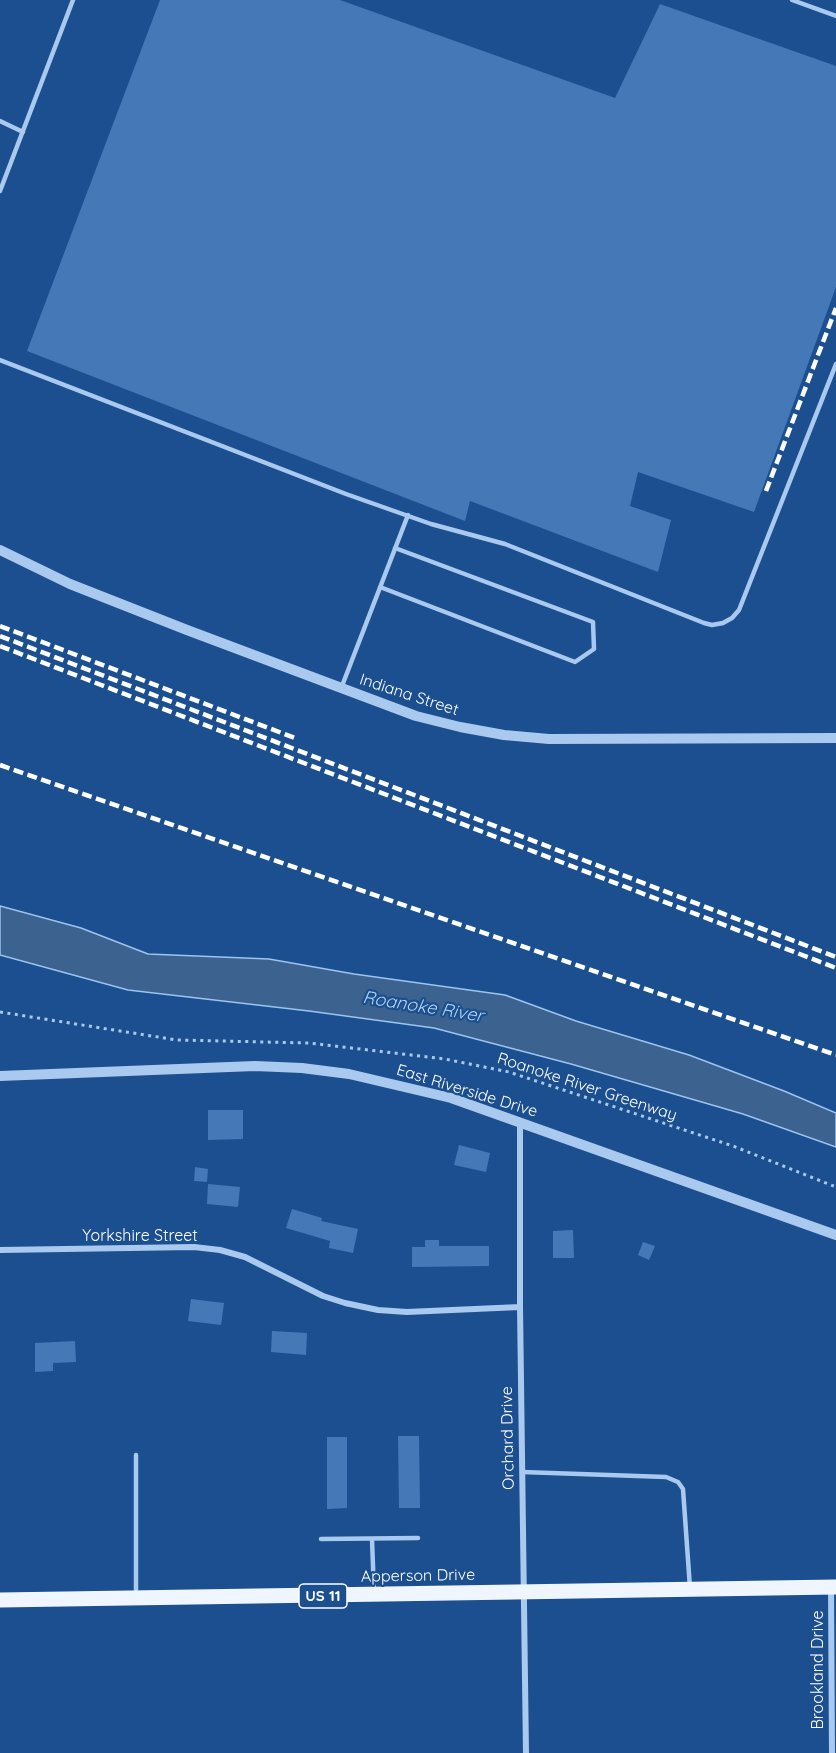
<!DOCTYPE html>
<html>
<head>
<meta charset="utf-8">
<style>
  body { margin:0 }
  canvas { display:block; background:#1b4f8f }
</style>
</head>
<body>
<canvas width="836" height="1753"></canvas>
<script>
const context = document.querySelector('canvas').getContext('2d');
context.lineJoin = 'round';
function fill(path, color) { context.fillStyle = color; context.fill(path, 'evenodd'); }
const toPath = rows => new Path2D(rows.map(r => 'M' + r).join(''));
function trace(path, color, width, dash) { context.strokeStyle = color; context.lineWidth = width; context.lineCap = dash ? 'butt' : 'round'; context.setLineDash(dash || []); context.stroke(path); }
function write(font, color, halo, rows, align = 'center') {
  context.font = font + ' Quicksand,sans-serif'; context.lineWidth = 4.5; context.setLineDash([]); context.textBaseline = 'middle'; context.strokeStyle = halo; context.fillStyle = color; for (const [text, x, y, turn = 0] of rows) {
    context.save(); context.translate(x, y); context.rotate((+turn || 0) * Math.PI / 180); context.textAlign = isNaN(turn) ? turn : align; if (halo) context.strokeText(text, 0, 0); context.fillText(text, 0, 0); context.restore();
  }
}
const water = toPath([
  [0,906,81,928,148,954,269,959,354,974,505,995,576,1021,689,1055,784,1091,836,1113,836,1147,743,1114,571,1064,434,1028,309,1011,128,990,0,955,0,906]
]);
fill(water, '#3c6290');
trace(water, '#9cc4f0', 1.5);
fill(toPath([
  [160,0,340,0,615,98,660,4,836,66,836,287,754,512,638,472,630,506,671,520,658,572,470,501,465,521,27,351],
  [208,1110,243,1110,243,1139,208,1140],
  [459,1145,490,1153,486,1172,454,1165],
  [195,1167,208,1169,207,1182,194,1181],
  [208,1184,240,1187,238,1207,207,1204],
  [292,1209,322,1218,321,1221,358,1229,353,1253,329,1248,330,1241,286,1228],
  [573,1230,574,1258,553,1258,553,1231],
  [425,1240,439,1240,439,1246,489,1246,489,1266,412,1267,412,1247,425,1247],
  [643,1242,655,1246,649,1260,638,1255],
  [191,1299,224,1303,221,1325,188,1321],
  [272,1331,307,1333,306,1355,271,1352],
  [75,1341,76,1362,53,1363,53,1371,35,1372,35,1343],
  [398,1436,419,1436,420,1508,399,1508],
  [327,1437,347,1437,347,1508,327,1509]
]), '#4478b7');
trace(toPath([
  [0,1012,177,1040,309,1043,445,1059,509,1072,733,1146,836,1187]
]), '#a9c9ee', 3, [3, 4.5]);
trace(toPath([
  [792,0,836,16],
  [0,121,23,132],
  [0,191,73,0],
  [0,360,346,494,431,524,505,544,704,623,712,625,723,623,732,618,739,610,836,364],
  [380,587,575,662,594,649,593,622,395,548],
  [342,686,408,515],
  [522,1472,666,1477,678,1482,683,1489,690,1588],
  [321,1539,418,1538],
  [372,1539,374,1593],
  [136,1596,136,1455]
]), '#a9c9ee', 4.5);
trace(toPath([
  [520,1123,520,1307,526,1753],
  [0,1250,194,1247,220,1250,245,1257,323,1296,345,1303,378,1310,407,1312,520,1307],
  [831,1588,832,1753]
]), '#a9c9ee', 6);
trace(toPath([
  [0,550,70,584,187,630,416,716,460,727,504,735,549,739,836,738],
  [0,1076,255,1066,302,1068,349,1074,451,1098,836,1235]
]), '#a9c9ee', 10);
trace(toPath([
  [0,1600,836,1587]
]), '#f0f6ff', 15);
trace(toPath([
  [766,491,836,308],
  [0,626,295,738],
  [0,636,836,957],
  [0,646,836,968],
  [0,765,836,1055]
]), '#fff', 4.5, [10, 4.5]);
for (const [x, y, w] of [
  [323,1596,48]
]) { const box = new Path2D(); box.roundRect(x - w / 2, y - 12, w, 24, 4.5); context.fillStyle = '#1b4f8f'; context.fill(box); trace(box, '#fff', 1.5); }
write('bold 15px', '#fff', null, [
  ["US 11",323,1596]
]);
write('16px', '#fff', '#1b4f8f', [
  ["Indiana Street",409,695,18],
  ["Roanoke River Greenway",587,1087,18],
  ["East Riverside Drive",467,1091,17],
  ["Yorkshire Street",140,1236],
  ["Orchard Drive",508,1438,-91],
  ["Apperson Drive",418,1576,-1],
  ["Brookland Drive",818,1670,-90]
]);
write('italic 18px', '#b5d3f5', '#1b4f8f', [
  ["Roanoke River",423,1007,9]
]);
</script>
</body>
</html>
